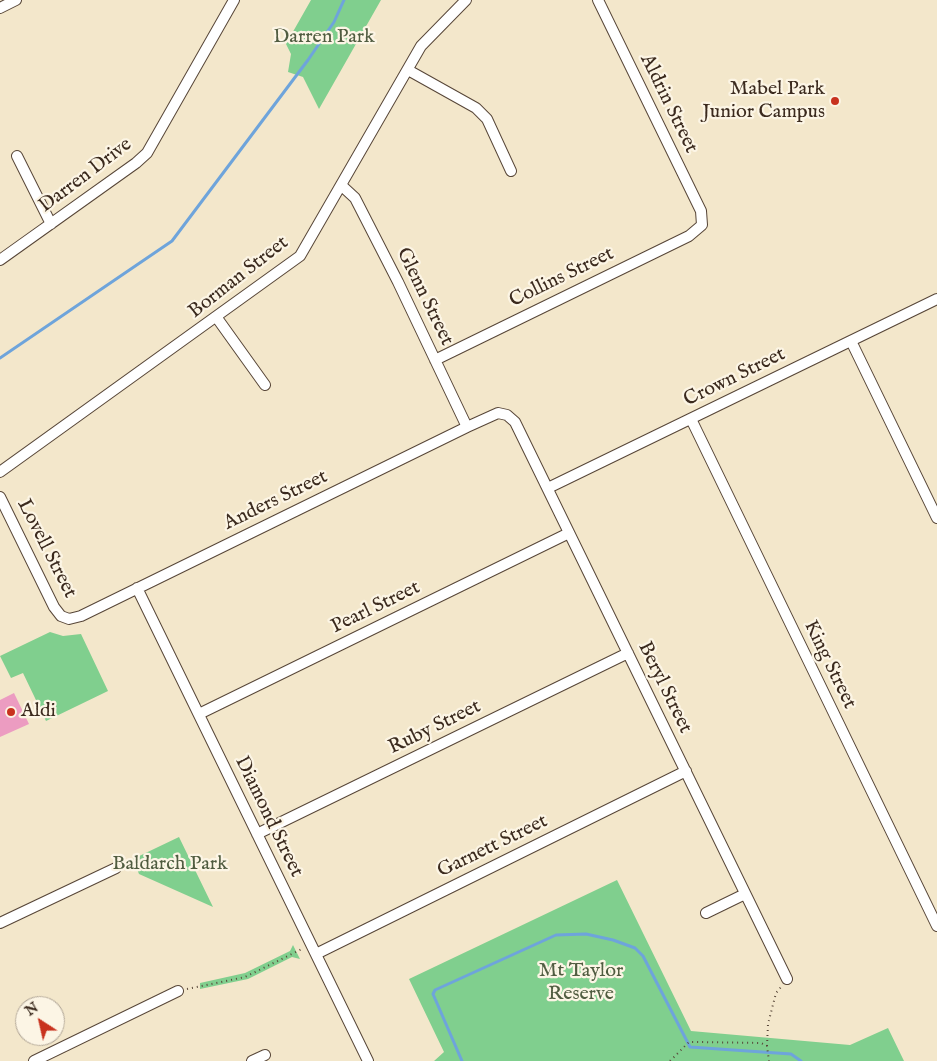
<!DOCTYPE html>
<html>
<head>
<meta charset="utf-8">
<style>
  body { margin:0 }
  #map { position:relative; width:937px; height:1061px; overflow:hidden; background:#f3e7cb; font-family:"IM FELL English",serif }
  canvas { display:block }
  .north { position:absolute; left:15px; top:996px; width:50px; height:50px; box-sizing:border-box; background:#fcf5e5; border:1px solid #afa495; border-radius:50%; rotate:325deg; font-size:14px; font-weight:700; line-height:20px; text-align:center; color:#3b2a1e }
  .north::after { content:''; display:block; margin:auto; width:18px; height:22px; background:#c8321e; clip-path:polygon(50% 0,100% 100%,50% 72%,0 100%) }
</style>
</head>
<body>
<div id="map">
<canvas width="937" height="1061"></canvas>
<div class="north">N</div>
</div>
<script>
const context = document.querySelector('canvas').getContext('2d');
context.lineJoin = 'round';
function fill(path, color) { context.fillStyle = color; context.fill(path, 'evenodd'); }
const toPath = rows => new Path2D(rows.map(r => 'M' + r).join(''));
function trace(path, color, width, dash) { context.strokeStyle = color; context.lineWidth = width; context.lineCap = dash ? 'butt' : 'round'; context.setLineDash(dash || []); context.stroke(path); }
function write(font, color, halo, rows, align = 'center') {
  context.font = font + ' "IM FELL English",serif'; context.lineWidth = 4.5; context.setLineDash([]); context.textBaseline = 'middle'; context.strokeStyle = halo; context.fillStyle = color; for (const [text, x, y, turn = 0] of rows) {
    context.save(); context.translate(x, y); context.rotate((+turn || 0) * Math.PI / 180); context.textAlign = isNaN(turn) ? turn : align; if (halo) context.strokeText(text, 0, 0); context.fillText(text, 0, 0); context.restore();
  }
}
fill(toPath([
  [311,0,381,0,319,109,303,77,288,72,291,54,286,44],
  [50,632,63,636,81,634,108,691,46,721,23,673,11,678,0,656],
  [179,837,213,907,139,874,133,859],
  [617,880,691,1031,850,1045,888,1028,904,1061,434,1061,444,1052,409,979],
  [293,945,300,959,292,957,248,979,200,989,200,983,245,973,290,951]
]), '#80cf8e');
trace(toPath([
  [0,358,172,241,308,60,334,22,344,0],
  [462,1061,433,994,435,990,556,935,586,934,613,940,635,948,643,956,690,1047,791,1054,801,1061]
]), '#6ea4db', 3);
fill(toPath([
  [14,693,29,724,0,737,0,700]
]), '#ec9cc1');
const minor = toPath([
  [0,8,16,0],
  [408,70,476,108,487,119,511,171],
  [17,156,51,224],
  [342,186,355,198,398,282,467,427],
  [0,260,136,163,147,153,234,0],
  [217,318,265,385],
  [851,341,937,518],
  [435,360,689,236,702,225,701,211,598,0],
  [691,419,937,926],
  [0,472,300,256,421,46,466,0],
  [548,488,937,299],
  [0,497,54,607,61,616,69,619,81,616,467,427,498,413,507,415,515,422,787,979],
  [137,588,368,1061],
  [199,714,569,533],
  [257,834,628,653],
  [706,913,745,894],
  [0,923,116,868],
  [316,954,686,771],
  [34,1061,178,991],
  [252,1061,265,1055]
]);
trace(minor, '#574638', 12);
trace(toPath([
  [187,989,245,977,302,949],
  [767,1046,768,1024,776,993,781,987],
  [670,1061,689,1042,698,1042,761,1043,767,1046,769,1061]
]), '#574638', 2, [1, 4]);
trace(minor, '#fff', 10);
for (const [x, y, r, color] of [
  [835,101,5,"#c8321e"],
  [11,712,5,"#c8321e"]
]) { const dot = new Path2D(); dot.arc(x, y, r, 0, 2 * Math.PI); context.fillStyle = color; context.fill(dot); trace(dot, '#fcf5e5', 2); }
write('20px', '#505c40', '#fcf5e5', [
  ["Darren Park",324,38],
  ["Baldarch Park",170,865],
  ["Mt Taylor",581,972],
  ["Reserve",581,995]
]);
write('20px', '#3b2a1e', '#fcf5e5', [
  ["Mabel Park",825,90],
  ["Junior Campus",825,113],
  ["Aldi",21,712,"left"]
], 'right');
write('20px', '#3b2a1e', '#fcf5e5', [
  ["Aldrin Street",668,104,64],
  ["Darren Drive",86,176,-37],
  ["Borman Street",239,278,-38],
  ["Collins Street",562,278,-26],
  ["Glenn Street",424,297,64],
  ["Crown Street",735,378,-26],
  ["Anders Street",276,501,-26],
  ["Lovell Street",46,549,63],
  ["Pearl Street",376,608,-26],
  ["King Street",829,665,64],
  ["Beryl Street",664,688,64],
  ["Ruby Street",435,728,-26],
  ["Diamond Street",268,817,64],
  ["Garnett Street",493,847,-26]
]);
</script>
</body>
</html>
